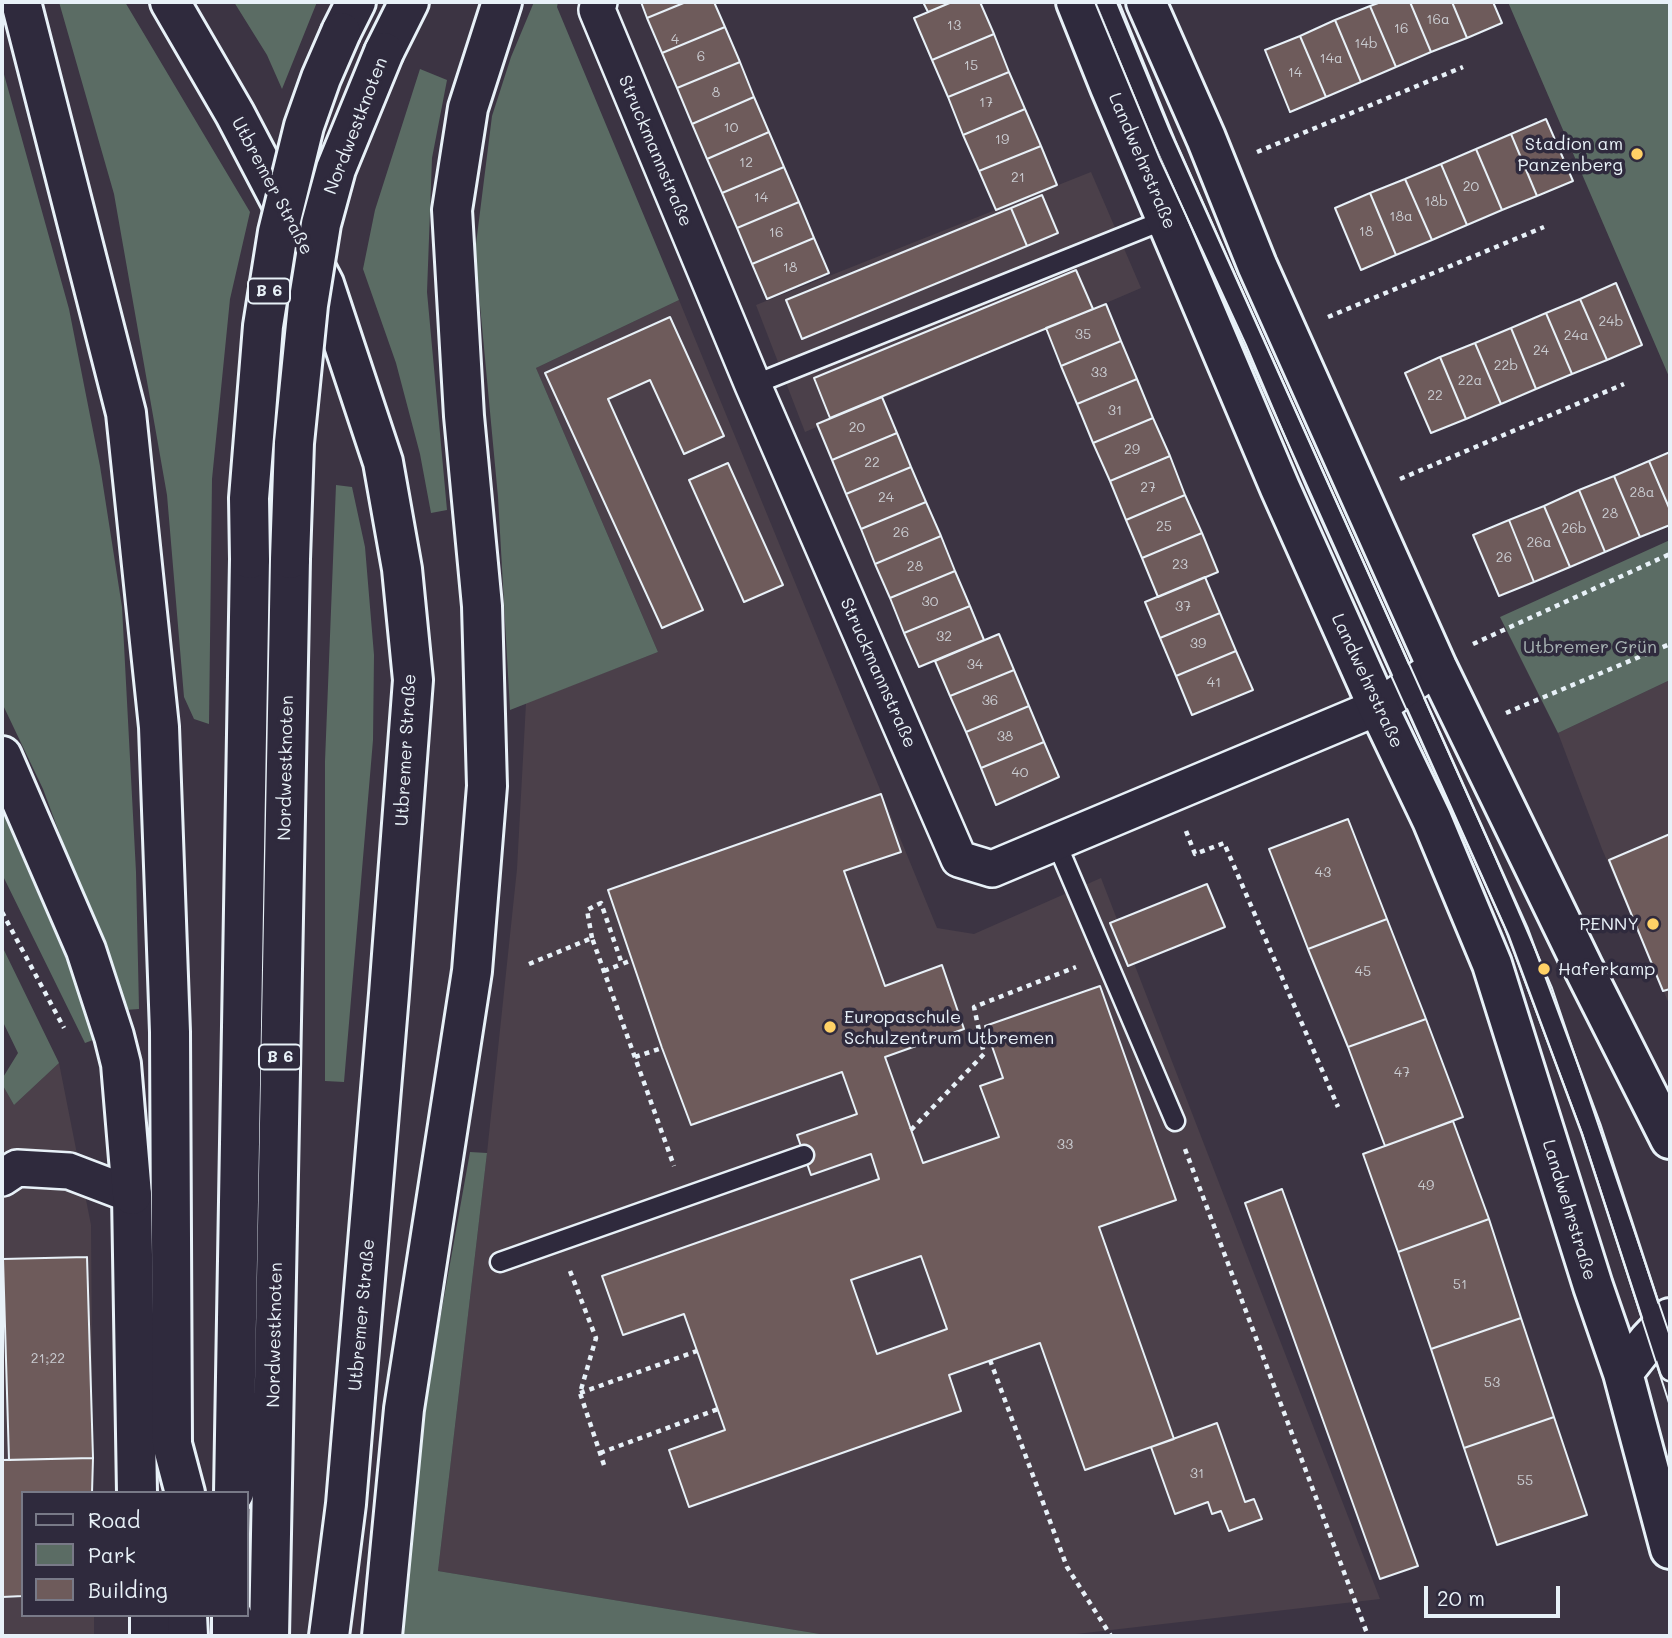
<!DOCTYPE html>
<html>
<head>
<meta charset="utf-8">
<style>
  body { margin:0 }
  #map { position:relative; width:1672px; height:1638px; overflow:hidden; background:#3c3443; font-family:Mali,sans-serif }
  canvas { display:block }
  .frame { position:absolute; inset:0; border:4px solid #e8f1f8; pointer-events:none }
  .legend { position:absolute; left:21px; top:1491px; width:228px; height:126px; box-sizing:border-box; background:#2f2a3d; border:2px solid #797a88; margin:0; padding:9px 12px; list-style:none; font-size:21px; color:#e8f1f8 }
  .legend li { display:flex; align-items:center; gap:14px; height:35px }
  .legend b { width:35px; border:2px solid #797a88 }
  .scale { position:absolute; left:1424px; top:1586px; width:136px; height:32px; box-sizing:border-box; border:4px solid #e8f1f8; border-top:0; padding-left:9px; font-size:21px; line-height:24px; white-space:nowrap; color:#e8f1f8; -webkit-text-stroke:5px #2f2a3d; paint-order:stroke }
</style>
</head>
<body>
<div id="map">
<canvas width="1672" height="1638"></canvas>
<div class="frame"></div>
<ul class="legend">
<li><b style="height:9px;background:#2f2a3d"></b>Road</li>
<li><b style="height:19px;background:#5b6c64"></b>Park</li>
<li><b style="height:19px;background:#6e5b5b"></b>Building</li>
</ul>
<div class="scale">20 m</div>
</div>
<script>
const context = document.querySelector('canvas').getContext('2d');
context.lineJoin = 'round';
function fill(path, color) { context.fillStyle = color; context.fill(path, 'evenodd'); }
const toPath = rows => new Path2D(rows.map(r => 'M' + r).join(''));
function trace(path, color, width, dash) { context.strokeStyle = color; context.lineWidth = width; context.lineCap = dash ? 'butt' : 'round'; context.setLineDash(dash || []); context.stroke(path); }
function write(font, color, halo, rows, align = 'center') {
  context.font = font + ' Mali,sans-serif'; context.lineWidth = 7; context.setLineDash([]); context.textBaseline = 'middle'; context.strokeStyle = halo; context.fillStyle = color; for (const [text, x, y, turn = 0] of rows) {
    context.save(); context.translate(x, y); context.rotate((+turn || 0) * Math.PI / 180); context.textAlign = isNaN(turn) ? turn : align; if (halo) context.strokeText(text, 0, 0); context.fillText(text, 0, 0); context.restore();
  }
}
fill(toPath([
  [1091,172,1141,288,805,432,756,305],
  [679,300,937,928,974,934,1101,878,1380,1599,1059,1636,832,1636,438,1571,487,1153,517,869,526,703,658,652,536,368],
  [1670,680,1670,1006,1602,849,1558,733],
  [59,1063,91,1225,93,1493,23,1493,23,1615,94,1615,94,1636,2,1636,2,1084,14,1105]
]), '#4b404a');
fill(toPath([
  [59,2,125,2,250,212,230,299,212,479,209,724,194,719,184,697,167,495,114,194],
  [234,2,317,2,282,89,267,55],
  [534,2,558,2,557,7,679,300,536,368,658,652,510,710,498,497,475,252,492,116,511,57],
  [1508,2,1670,2,1670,379],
  [2,67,69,309,100,466,122,607,136,872,139,1009,125,1010,43,789,2,703],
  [420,69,447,80,432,158,427,292,447,510,431,513,420,454,396,363,363,269,375,210],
  [336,485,352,487,365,547,374,655,373,740,344,1082,325,1081,325,761],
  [1670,540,1670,680,1558,733,1500,617],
  [2,811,78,986,93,1040,85,1043,2,874],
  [2,946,59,1063,14,1105,2,1084,2,1079,18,1053,2,1020],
  [470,1152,487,1153,438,1571,832,1636,399,1636,421,1426]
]), '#5b6c64');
const building = toPath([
  [641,2,686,2,647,18,641,2],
  [686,2,714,2,725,27,662,53,647,18,686,2],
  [923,2,952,2,928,12,923,2],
  [952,2,980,2,994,34,932,60,914,18,952,2],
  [1381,2,1410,2,1431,52,1396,67,1370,6,1381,2],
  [1410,2,1452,2,1467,38,1431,52,1410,2],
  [1452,2,1493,2,1502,23,1467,38,1452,2],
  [1370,6,1396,67,1361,82,1335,20,1370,6],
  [1335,20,1361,82,1326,97,1300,36,1335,20],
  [725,27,740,62,677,88,662,53,725,27],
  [994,34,1009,72,948,97,932,60,994,34],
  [1300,36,1326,97,1290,112,1265,50,1300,36],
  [740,62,754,97,692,124,677,88,740,62],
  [1009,72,1025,109,963,135,948,97,1009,72],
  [754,97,769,132,707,159,692,124,754,97],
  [1025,109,1041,146,979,171,963,135,1025,109],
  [1546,119,1573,181,1537,196,1511,134,1546,119],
  [769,132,784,167,722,193,707,159,769,132],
  [1511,134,1537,196,1502,210,1476,149,1511,134],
  [1041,146,1057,185,996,210,979,171,1041,146],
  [1476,149,1502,210,1467,225,1441,164,1476,149],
  [1441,164,1467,225,1432,240,1405,179,1441,164],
  [784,167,799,202,737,228,722,193,784,167],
  [1405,179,1432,240,1396,255,1370,193,1405,179],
  [1370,193,1396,255,1361,270,1335,208,1370,193],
  [1042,195,1058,233,1027,246,1011,208,1042,195],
  [799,202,814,238,752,264,737,228,799,202],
  [1011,208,1027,246,802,339,786,300,1011,208],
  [814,238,829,273,767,299,752,264,814,238],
  [1076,270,1093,309,830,418,814,378,1076,270],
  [1616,283,1642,345,1607,360,1580,299,1616,283],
  [1580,299,1607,360,1572,374,1546,313,1580,299],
  [1106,304,1121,341,1061,366,1046,328,1106,304],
  [1546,313,1572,374,1536,389,1511,328,1546,313],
  [670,317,724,436,684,454,650,380,608,399,703,610,662,628,545,373,670,317],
  [1511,328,1536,389,1501,404,1475,343,1511,328],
  [1121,341,1137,379,1077,404,1061,366,1121,341],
  [1475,343,1501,404,1466,419,1440,357,1475,343],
  [1440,357,1466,419,1431,433,1405,373,1440,357],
  [1137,379,1153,418,1093,443,1077,404,1137,379],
  [882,397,897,433,832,460,817,424,882,397],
  [1153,418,1170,456,1110,481,1093,443,1153,418],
  [897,433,911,467,846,494,832,460,897,433],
  [1670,452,1670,510,1649,461,1670,452],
  [1170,456,1185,495,1126,520,1110,481,1170,456],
  [1649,461,1670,510,1670,525,1640,537,1614,476,1649,461],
  [728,463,783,585,744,602,689,480,728,463],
  [911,467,926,502,861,529,846,494,911,467],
  [1614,476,1640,537,1605,552,1579,490,1614,476],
  [1579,490,1605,552,1570,567,1544,506,1579,490],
  [1185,495,1202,533,1142,558,1126,520,1185,495],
  [926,502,941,536,875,564,861,529,926,502],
  [1544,506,1570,567,1534,582,1509,520,1544,506],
  [1509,520,1534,582,1499,596,1473,535,1509,520],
  [1202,533,1218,572,1158,597,1142,558,1202,533],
  [941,536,955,571,890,598,875,564,941,536],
  [955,571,970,606,904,633,890,598,955,571],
  [1205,577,1220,613,1160,638,1145,602,1205,577],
  [970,606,984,640,919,667,904,633,970,606],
  [1220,613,1236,651,1176,676,1160,638,1220,613],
  [999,634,1014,670,950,696,935,661,999,634],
  [1236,651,1253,690,1192,715,1176,676,1236,651],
  [1014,670,1029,706,966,732,950,696,1014,670],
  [1029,706,1044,742,981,768,966,732,1029,706],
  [1044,742,1059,777,996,805,981,768,1044,742],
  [881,794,901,852,844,871,885,986,942,965,964,1029,885,1057,923,1163,999,1137,980,1086,1003,1078,985,1026,1100,986,1176,1200,1099,1227,1174,1439,1085,1470,1040,1343,949,1375,961,1411,689,1507,669,1450,725,1430,684,1314,623,1335,602,1276,879,1179,871,1154,811,1175,797,1135,857,1114,842,1072,691,1125,662,1048,608,890,881,794],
  [921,1256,947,1329,877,1354,851,1280,921,1256],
  [1348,819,1387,919,1308,949,1269,849,1348,819],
  [1670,834,1670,989,1663,991,1609,860,1670,834],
  [1207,884,1225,927,1128,966,1110,923,1207,884],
  [1387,919,1426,1019,1348,1047,1308,949,1387,919],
  [1426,1019,1463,1117,1385,1146,1348,1047,1426,1019],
  [1453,1121,1489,1219,1398,1252,1363,1154,1453,1121],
  [1282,1189,1418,1566,1380,1579,1245,1203,1282,1189],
  [1489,1219,1521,1318,1431,1349,1398,1252,1489,1219],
  [87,1257,93,1458,9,1460,3,1259,87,1257],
  [1521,1318,1554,1417,1464,1448,1431,1349,1521,1318],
  [1554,1417,1587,1515,1497,1545,1464,1448,1554,1417],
  [1217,1423,1245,1502,1254,1499,1262,1519,1229,1531,1221,1511,1212,1514,1208,1502,1175,1514,1151,1447,1217,1423],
  [93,1458,92,1493,23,1493,23,1596,2,1597,2,1460,93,1458]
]);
fill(building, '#6e5b5b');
trace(building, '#e8f1f8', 2);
const service = toPath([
  [1106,2,1160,133,1518,932,1591,1129,1670,1371],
  [753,385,1167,219],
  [1056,842,1175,1121],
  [500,1262,804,1155]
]);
const minor = toPath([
  [599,2,597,10,753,385,959,859,992,869,1378,707,1437,667],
  [2,1178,17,1168,69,1171,132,1195]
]);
const tertiary = toPath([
  [1076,2,1110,87,1280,488,1378,707,1432,820,1492,964,1593,1286,1623,1373,1670,1549],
  [1146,2,1206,138,1257,265,1437,667,1583,967,1670,1139],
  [1623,1373,1649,1340,1670,1318]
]);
const secondary = toPath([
  [132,1195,137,1493],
  [150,1636,150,1615]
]);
const trunk = toPath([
  [21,2,126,413,159,727,170,1032,172,1444,185,1493],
  [170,2,235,114,324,284,383,462,402,569,413,680,389,994,346,1504,329,1636],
  [341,32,356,2],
  [384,52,409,2],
  [2,756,86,950,114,1036,121,1064,132,1195],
  [234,1493,250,559],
  [187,1615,188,1636],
  [232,1636,232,1615],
  [269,1636,290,559],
  [382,1636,404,1409,472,971,487,786,482,606,464,416,452,210,468,108,502,2]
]);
trace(service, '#e8f1f8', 23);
trace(minor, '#e8f1f8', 40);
trace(tertiary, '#e8f1f8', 44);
trace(secondary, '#e8f1f8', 44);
trace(trunk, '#e8f1f8', 44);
trace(toPath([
  [1257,152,1463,67],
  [1328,317,1544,227],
  [1400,479,1624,384],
  [1473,644,1670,554],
  [1506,713,1670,644],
  [1186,831,1195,854,1224,843,1338,1107],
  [2,912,64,1028],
  [592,938,587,910,601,903,622,964,632,960],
  [529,964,592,938,674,1166],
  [604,971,622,964],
  [635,1057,662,1048],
  [911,1130,984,1054,974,1007,1076,967],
  [1185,1149,1368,1636],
  [570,1271,596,1338,580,1393,605,1468],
  [990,1360,1067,1567,1111,1636],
  [580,1393,697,1351],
  [600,1453,718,1409]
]), '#e8f1f8', 4.5, [5, 5]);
trace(service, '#2f2a3d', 18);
trace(minor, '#2f2a3d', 35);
trace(tertiary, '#2f2a3d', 38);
trace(secondary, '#2f2a3d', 38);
trace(trunk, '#2f2a3d', 38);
trace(toPath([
  [1095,2,1160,159,1246,345,1307,489,1504,926,1582,1133,1670,1406],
  [1119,2,1175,140,1494,854,1552,988,1670,1336]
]), '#e8f1f8', 2);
const trunkBridge = toPath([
  [250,559,249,498,263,326,278,232,304,126,321,78,341,32],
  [290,559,294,443,308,305,321,224,336,169,384,52]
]);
trace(trunkBridge, '#e8f1f8', 44, []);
trace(trunkBridge, '#2f2a3d', 38);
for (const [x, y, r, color] of [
  [1637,154,7,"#ffd166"],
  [1653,924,7,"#ffd166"],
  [1544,969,7,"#ffd166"],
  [830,1027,7,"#ffd166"]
]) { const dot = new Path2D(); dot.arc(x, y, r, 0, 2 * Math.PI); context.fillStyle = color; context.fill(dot); trace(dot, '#2f2a3d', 2.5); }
write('14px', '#caccd1', null, [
  ["16a",1438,20],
  ["13",954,26],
  ["16",1401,29],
  ["4",675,40],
  ["14b",1366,44],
  ["6",701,57],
  ["14a",1331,59],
  ["15",971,66],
  ["14",1295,73],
  ["8",716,93],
  ["17",986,103],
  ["10",731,128],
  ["19",1002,140],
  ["12",746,163],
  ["21",1018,178],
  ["20",1471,187],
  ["14",761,198],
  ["18b",1436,202],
  ["18a",1401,217],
  ["18",1366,232],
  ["16",776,233],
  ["18",790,268],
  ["24b",1611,322],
  ["35",1083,335],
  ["24a",1576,336],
  ["24",1541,351],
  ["22b",1506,366],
  ["33",1099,373],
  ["22a",1470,381],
  ["22",1435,396],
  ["31",1115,411],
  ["20",857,428],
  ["29",1132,450],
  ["22",872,463],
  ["27",1148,488],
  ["28a",1642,493],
  ["24",886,498],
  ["28",1610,514],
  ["25",1164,527],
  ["26b",1574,529],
  ["26",901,533],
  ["26a",1539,543],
  ["26",1504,558],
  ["23",1180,565],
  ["28",915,567],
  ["30",930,602],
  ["37",1183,607],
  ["32",944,637],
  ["39",1198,644],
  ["34",975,665],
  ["41",1214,683],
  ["36",990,701],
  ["38",1005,737],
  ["40",1020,773],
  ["43",1323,873],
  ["45",1363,972],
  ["47",1402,1073],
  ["33",1065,1145],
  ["49",1426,1186],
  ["51",1460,1285],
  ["21;22",48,1359],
  ["53",1492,1383],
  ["31",1197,1474],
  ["55",1525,1481]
]);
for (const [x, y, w] of [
  [269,291,42],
  [280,1057,42]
]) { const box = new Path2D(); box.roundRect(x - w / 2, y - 12.5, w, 25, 5); context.fillStyle = '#2f2a3d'; context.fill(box); trace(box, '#e8f1f8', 2); }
write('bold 16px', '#e8f1f8', null, [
  ["B 6",269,291],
  ["B 6",280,1057]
]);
write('18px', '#e8f1f8', '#2f2a3d', [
  ["Nordwestknoten",356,126,-69],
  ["Struckmannstraße",655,151,67],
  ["Landwehrstraße",1142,161,67],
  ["Utbremer Straße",272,186,62],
  ["Struckmannstraße",878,673,66],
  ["Landwehrstraße",1367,681,65],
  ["Utbremer Straße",406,750,-87],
  ["Nordwestknoten",286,768,-89],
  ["Landwehrstraße",1569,1210,73],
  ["Utbremer Straße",362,1315,-85],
  ["Nordwestknoten",275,1335,-89]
]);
write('18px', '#e8f1f8', '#2f2a3d', [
  ["Stadion am",1623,144],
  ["Panzenberg",1623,165],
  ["PENNY",1639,924],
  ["Haferkamp",1558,969,"left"],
  ["Europaschule",844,1017,"left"],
  ["Schulzentrum Utbremen",844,1038,"left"]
], 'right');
write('18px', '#a9b5b5', '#2f2a3d', [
  ["Utbremer Grün",1590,647]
]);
</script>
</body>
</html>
